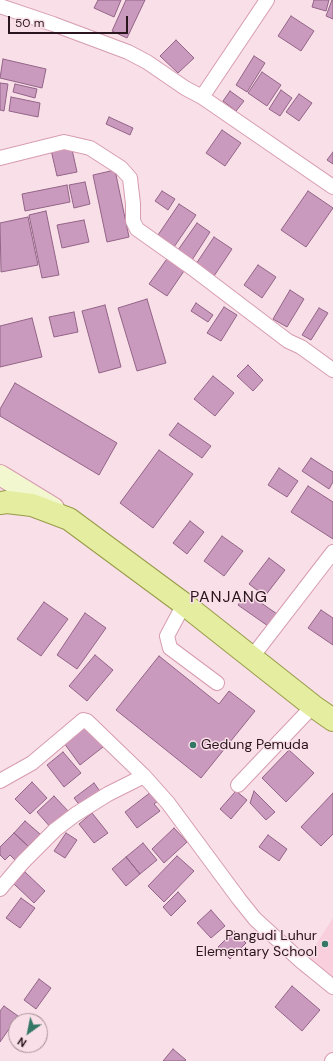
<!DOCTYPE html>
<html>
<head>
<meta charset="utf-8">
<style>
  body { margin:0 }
  #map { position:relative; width:333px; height:1061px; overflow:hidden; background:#f9dfe7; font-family:"DM Sans",sans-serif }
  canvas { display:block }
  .north { position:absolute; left:8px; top:1013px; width:40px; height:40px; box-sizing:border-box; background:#f9dfe7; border:1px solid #a68e96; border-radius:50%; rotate:213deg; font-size:11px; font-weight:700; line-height:16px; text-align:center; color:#2a141d }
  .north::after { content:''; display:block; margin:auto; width:14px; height:18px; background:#357767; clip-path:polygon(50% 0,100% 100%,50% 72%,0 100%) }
  .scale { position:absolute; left:8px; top:16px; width:120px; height:18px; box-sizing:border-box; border:2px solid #2a141d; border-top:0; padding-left:5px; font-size:12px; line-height:14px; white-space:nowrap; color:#2a141d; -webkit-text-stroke:3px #f9dfe7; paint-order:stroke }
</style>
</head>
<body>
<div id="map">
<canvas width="333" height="1061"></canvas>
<div class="north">N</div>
<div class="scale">50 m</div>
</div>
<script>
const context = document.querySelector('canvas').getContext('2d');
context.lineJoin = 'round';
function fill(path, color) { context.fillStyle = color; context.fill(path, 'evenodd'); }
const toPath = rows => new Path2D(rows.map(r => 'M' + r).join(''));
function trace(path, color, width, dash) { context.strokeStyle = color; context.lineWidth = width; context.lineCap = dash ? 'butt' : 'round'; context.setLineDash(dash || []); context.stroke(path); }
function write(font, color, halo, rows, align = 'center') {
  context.font = font + ' "DM Sans",sans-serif'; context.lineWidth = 3; context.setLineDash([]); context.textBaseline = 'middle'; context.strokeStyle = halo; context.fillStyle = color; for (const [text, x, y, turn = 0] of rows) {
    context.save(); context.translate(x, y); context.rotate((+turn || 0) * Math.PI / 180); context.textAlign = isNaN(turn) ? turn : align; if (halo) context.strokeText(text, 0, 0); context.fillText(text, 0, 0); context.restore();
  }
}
fill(toPath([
  [333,918,333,993,299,971]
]), '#f9cedd');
const building = toPath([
  [98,0,121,0,114,17,94,8,98,0],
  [126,0,145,0,127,38,112,31,126,0],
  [314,0,329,0,326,11,312,7,314,0],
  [332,0,333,0,333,19,326,16,332,0],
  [291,16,314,31,301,51,278,36,291,16],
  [176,40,194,58,178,73,160,56,176,40],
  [254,56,265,63,247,92,236,85,254,56],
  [3,59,46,69,42,88,0,78,3,59],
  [262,72,281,85,267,106,248,93,262,72],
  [0,83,8,84,4,111,0,110,0,83],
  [15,84,37,89,35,98,13,92,15,84],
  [281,90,292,98,280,116,269,109,281,90],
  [230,91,244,101,236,111,223,101,230,91],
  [299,94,312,103,299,121,286,112,299,94],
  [11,97,40,103,38,117,9,111,11,97],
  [109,117,133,128,130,135,106,124,109,117],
  [222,130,241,143,225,166,206,153,222,130],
  [71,145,77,172,57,176,51,150,71,145],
  [333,152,333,164,327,160,333,152],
  [115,170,129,237,107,242,93,175,115,170],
  [85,182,90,204,74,208,69,185,85,182],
  [67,185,70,202,25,211,22,194,67,185],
  [162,191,175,199,168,210,155,201,162,191],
  [308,191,333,208,306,247,281,230,308,191],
  [179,204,196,215,174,247,158,235,179,204],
  [46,211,59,275,42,278,29,215,46,211],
  [28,217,38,265,1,272,0,223,28,217],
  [84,220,89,242,62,248,57,225,84,220],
  [197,223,210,232,192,260,178,250,197,223],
  [214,237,232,249,214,276,196,264,214,237],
  [169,256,186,268,167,296,149,284,169,256],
  [258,265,276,277,262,298,244,285,258,265],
  [290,290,304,299,287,327,273,319,290,290],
  [147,299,166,363,137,371,118,308,147,299],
  [196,303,213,315,208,322,191,311,196,303],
  [105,305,121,367,99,373,82,311,105,305],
  [224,307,237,315,221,341,207,333,224,307],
  [319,308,328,313,311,340,302,335,319,308],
  [74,312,78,332,54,337,49,317,74,312],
  [32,318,42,357,0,367,0,326,32,318],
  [248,365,263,380,253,391,237,376,248,365],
  [213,376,234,393,215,416,194,399,213,376],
  [15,383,117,443,99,475,0,416,0,409,15,383],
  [178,423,211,446,202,458,169,435,178,423],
  [159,450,193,474,153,528,120,503,159,450],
  [311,458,333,472,333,482,329,489,302,471,311,458],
  [279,468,298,481,287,497,268,485,279,468],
  [308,486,333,502,333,539,291,512,308,486],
  [190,521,204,532,187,554,173,543,190,521],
  [222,536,243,551,224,576,204,561,222,536],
  [269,558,285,570,265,596,249,584,269,558],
  [247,593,277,614,268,626,238,605,247,593],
  [44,602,68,619,41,656,17,639,44,602],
  [321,610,333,618,333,645,308,628,321,610],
  [85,613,106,628,77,669,57,655,85,613],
  [95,655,113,670,87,701,69,686,95,655],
  [159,656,219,704,229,691,255,711,201,778,116,710,159,656],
  [87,726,103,747,80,765,64,743,87,726],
  [289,750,314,773,286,802,262,778,289,750],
  [63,752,81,773,64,787,47,765,63,752],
  [32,782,47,798,30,814,15,799,32,782],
  [94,783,102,794,82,808,74,798,94,783],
  [236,791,247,800,231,819,220,809,236,791],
  [254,791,275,812,266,820,250,803,254,791],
  [151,792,158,801,154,804,160,811,137,828,125,812,151,792],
  [333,793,333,834,321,846,301,827,333,793],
  [54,796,69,812,52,829,37,812,54,796],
  [92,813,108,833,94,843,79,824,92,813],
  [25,821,40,834,28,846,14,833,25,821],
  [174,828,187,842,164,863,152,849,174,828],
  [14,833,28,846,15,860,10,855,5,860,0,855,0,847,14,833],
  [66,833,77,840,65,858,54,851,66,833],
  [268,835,287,849,279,861,259,847,268,835],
  [143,843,157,860,140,874,126,857,143,843],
  [177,856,194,871,164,902,148,886,177,856],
  [126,857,140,874,126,886,112,869,126,857],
  [25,872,45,891,34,903,14,884,25,872],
  [178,892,186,901,171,916,163,907,178,892],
  [21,898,35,908,20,928,6,918,21,898],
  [211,910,225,926,211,938,197,923,211,910],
  [234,931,246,943,230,959,218,947,234,931],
  [39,979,51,988,36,1009,24,1000,39,979],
  [292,986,320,1010,302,1031,275,1007,292,986],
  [4,1006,18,1016,0,1042,0,1011,4,1006],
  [173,1049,186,1060,184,1061,163,1061,173,1049]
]);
fill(building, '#ca99be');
trace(building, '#926487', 1);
const street = toPath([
  [0,6,53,24,128,52,147,62,185,88,202,97,333,187],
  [202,97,267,0],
  [0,158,64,142,90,148,121,168,130,178,133,204,133,221,137,229,192,268,288,341,301,347,333,370],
  [184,604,167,636,170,648,217,683],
  [252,657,333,552],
  [0,781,32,763,83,720,87,721,144,776,168,803,239,899,255,919,301,961,333,987],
  [238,785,313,706],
  [0,889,23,862,55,830,76,814,108,794,144,776],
  [332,1061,333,1060]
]);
const secondary = toPath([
  [0,475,54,508]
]);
const primary = toPath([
  [0,503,7,502,32,505,69,519,184,604,313,706,333,720]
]);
trace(street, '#d79cb1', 16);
trace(secondary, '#d79cb1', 22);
trace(primary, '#989b49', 24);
trace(street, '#fff', 14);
trace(secondary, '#f2f7cf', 20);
trace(primary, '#e5eea0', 22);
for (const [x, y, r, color] of [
  [193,745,4,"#357767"],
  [325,944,4,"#357767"]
]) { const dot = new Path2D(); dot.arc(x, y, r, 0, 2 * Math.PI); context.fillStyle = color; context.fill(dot); trace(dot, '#f9dfe7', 1.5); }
write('14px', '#2a141d', '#f9dfe7', [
  ["Gedung Pemuda",201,745],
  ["Pangudi Luhur",317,936,"right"],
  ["Elementary School",317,952,"right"]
], 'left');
context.letterSpacing = '1px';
write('16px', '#2a141d', '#f9dfe7', [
  ["PANJANG",229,598]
]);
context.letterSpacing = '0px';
</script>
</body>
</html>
